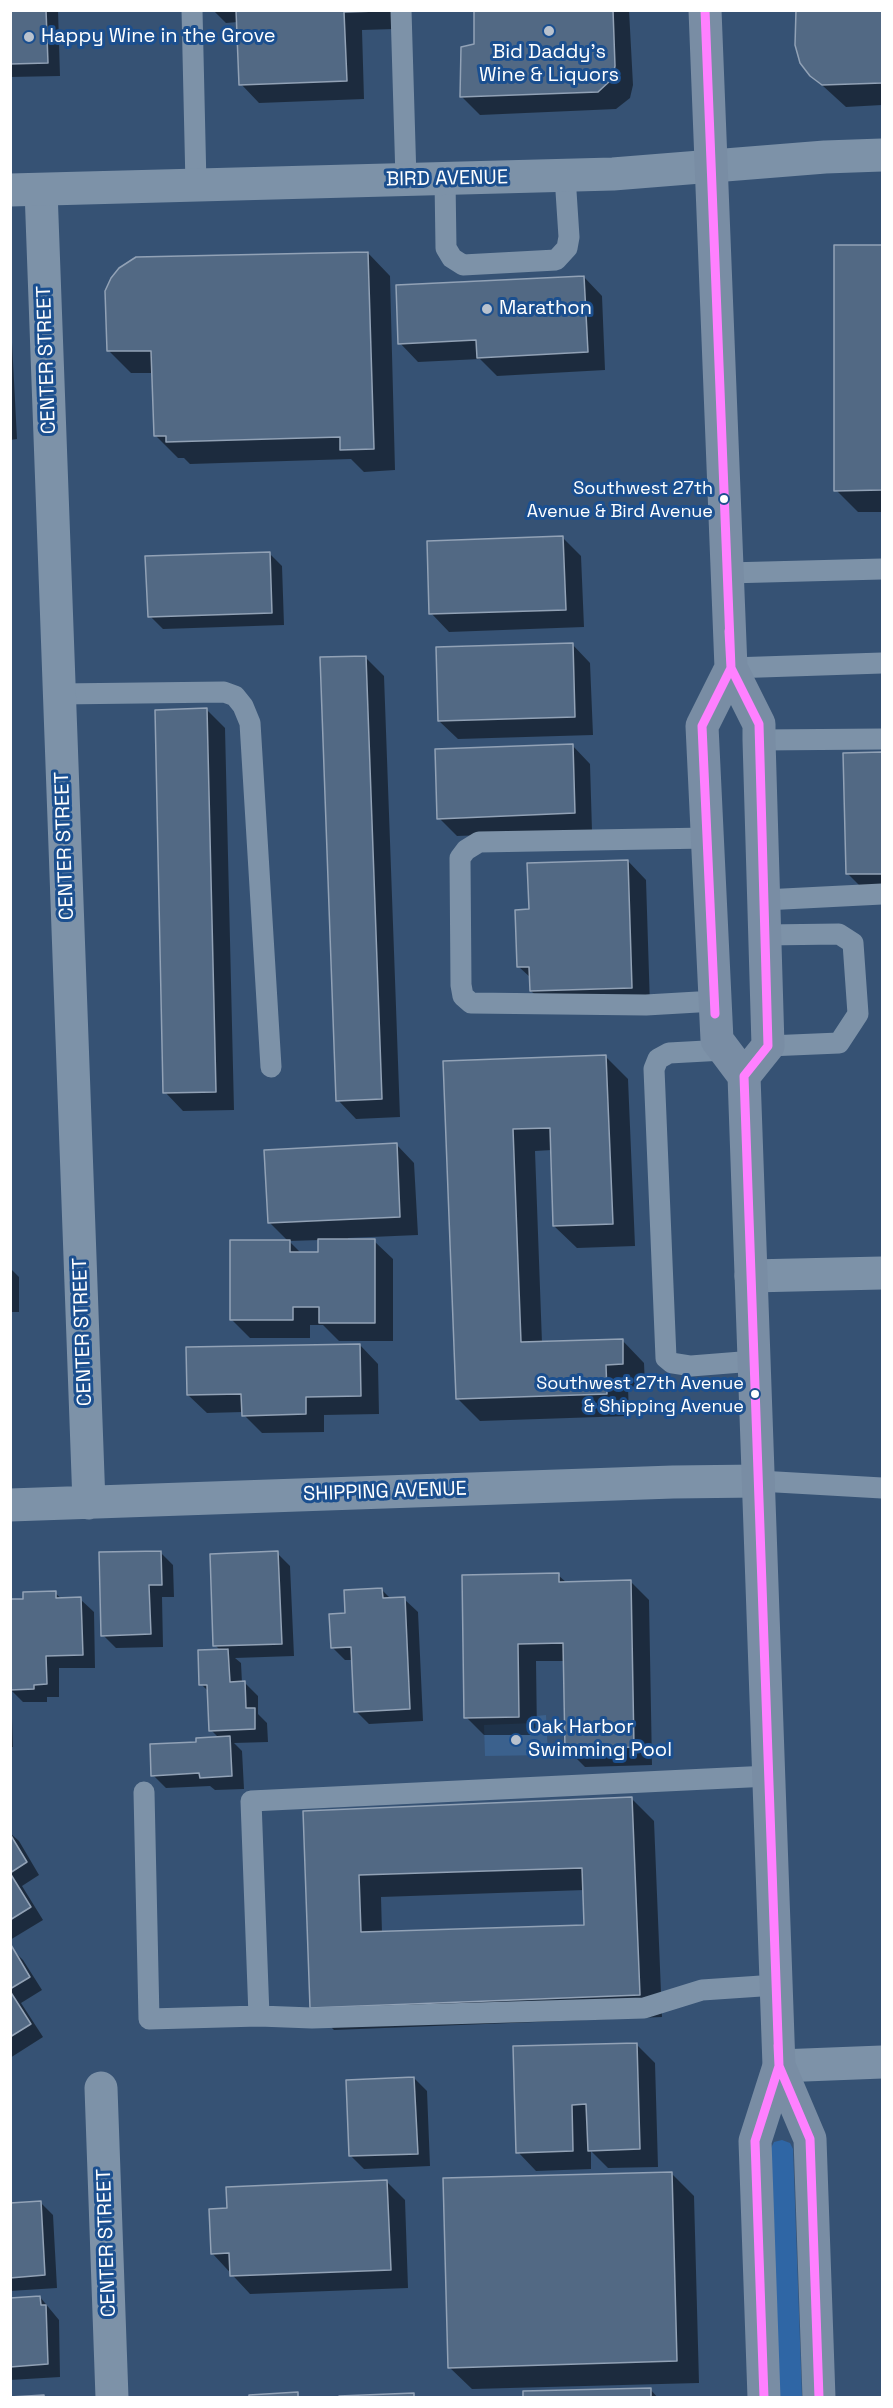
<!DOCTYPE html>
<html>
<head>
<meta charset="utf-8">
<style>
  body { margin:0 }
  #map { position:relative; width:893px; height:2408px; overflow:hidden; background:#365274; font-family:"Space Grotesk",sans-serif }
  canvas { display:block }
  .frame { position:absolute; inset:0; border:12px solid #fff; pointer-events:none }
</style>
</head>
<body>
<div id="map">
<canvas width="893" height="2408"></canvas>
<div class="frame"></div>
</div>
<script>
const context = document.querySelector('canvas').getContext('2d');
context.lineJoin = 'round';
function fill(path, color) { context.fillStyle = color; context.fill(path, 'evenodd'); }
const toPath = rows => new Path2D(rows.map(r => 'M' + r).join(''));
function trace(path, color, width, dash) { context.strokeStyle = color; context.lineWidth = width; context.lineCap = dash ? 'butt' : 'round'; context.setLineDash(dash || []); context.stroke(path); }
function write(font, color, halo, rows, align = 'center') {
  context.font = font + ' "Space Grotesk",sans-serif'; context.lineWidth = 6; context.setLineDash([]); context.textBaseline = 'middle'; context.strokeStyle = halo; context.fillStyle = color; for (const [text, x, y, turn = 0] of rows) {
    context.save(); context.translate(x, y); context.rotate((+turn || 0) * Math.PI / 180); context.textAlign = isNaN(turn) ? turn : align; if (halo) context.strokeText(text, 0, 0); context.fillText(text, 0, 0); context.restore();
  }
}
fill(toPath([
  [782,2140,790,2143,793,2149,802,2397,779,2397,770,2150,774,2142]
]), '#2f66a5');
fill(toPath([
  [546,1715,548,1755,485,1756,484,1725,535,1723,536,1716]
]), '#3b618d');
fill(toPath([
  [10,10,58,10,60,76,10,77],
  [213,10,394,10,395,29,362,30,364,99,259,103,241,84,238,22,226,23],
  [475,10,629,10,633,85,630,98,616,109,480,115,462,97,476,46],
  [798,10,882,10,882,105,846,107,811,75],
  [835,246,882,246,882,512,858,512,836,490],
  [368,253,390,276,395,470,364,472,351,459,190,464,184,458,178,458,156,436,154,373,131,373,109,351],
  [584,277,602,296,605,370,497,376,480,359,418,362,400,343],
  [10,304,17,439,10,440],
  [563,538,581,556,584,627,449,632,431,613],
  [269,553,282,566,284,625,163,629,150,616],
  [572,644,590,663,593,735,458,739,439,721],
  [366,658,384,676,400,1117,356,1119,338,1100],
  [207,710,225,728,234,1110,183,1111,165,1092],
  [572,745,590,764,592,831,457,836,439,818],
  [882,753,882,892,866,892,848,874,845,754],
  [628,861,646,880,650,1006,550,1009,531,991,531,978,519,967,530,911],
  [606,1057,628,1079,635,1246,577,1248,554,1226,552,1150,535,1151,542,1343,622,1340,644,1363,645,1386,628,1387,629,1416,480,1421,457,1398,445,1062],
  [396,1144,414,1163,418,1235,348,1238,348,1241,374,1241,393,1259,393,1341,339,1341,323,1325,310,1325,310,1338,250,1338,231,1319,289,1242,270,1223],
  [320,1240,320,1253,301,1253,289,1241],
  [10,1268,19,1277,19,1312,10,1312],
  [360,1345,378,1364,379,1414,324,1415,324,1432,262,1433,244,1415,243,1412,207,1413,188,1395],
  [160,1552,173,1565,174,1597,162,1597,163,1647,116,1648,103,1635],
  [277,1553,290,1566,294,1656,235,1658,241,1663,242,1683,245,1683,258,1696,258,1714,267,1723,268,1742,234,1743,242,1751,244,1789,215,1790,210,1786,166,1788,153,1775,198,1744,219,1738,211,1730,209,1692,201,1684,220,1650,215,1645],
  [558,1575,567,1583,631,1582,649,1600,652,1765,585,1767,566,1748,565,1661,536,1661,537,1735,484,1735,466,1717],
  [381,1589,391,1599,404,1599,418,1612,423,1721,369,1724,356,1711,353,1660,345,1660,332,1647,347,1614],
  [55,1593,62,1599,80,1599,94,1612,95,1668,59,1668,59,1697,47,1697,47,1702,23,1702,11,1690,13,1747,10,1747,10,1601,25,1601],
  [632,1799,654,1821,662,2017,334,2030,312,2008,304,1813],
  [585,1890,586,1926,382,1933,381,1897],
  [10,1833,19,1841,39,1875,22,1886,43,1920,10,1940],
  [10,1947,23,1960,42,1990,21,2003,43,2037,10,2058],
  [636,2044,655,2063,658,2167,608,2168,591,2151,591,2169,536,2171,518,2152],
  [414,2078,427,2091,430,2166,364,2169,351,2156],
  [671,2173,694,2196,699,2383,472,2389,449,2367],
  [387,2182,405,2200,408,2288,250,2294,212,2253,229,2209],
  [40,2202,53,2215,57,2288,10,2291,10,2204],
  [40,2297,59,2320,60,2377,10,2380,10,2299],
  [650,2389,658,2398,524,2398]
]), '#0007');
const building = toPath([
  [10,10,46,10,48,63,10,64,10,10],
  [236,10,377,10,377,11,344,12,347,81,239,85,236,10],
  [474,10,613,10,615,66,612,79,598,92,460,97,461,47,474,44,474,10],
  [796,10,882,10,882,83,822,85,810,76,800,63,795,45,796,10],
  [834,245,882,245,882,490,834,491,834,245],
  [368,252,374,449,340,450,340,437,166,442,166,436,154,436,151,351,107,351,105,291,111,278,119,268,136,257,368,252],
  [584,276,588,352,477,358,476,340,398,344,396,285,584,276],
  [563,536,566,610,429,614,427,541,563,536],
  [270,552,272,613,148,617,145,556,270,552],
  [573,643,575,717,438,721,436,647,573,643],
  [366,656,382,1099,336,1101,320,657,366,656],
  [207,708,216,1092,163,1093,155,710,207,708],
  [573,744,575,813,437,819,435,749,573,744],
  [882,752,882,874,846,874,843,753,882,752],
  [628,860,632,988,530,991,529,967,517,967,515,910,529,909,527,863,628,860],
  [606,1055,613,1224,553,1226,550,1128,513,1129,521,1342,623,1339,623,1364,606,1365,607,1394,456,1399,443,1061,606,1055],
  [397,1143,400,1217,268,1223,264,1150,397,1143],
  [318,1239,375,1239,375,1323,319,1323,319,1307,293,1307,293,1320,230,1320,230,1240,290,1240,290,1252,318,1252,318,1239],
  [360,1344,361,1396,306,1397,306,1414,242,1416,241,1394,187,1395,186,1347,360,1344],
  [161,1551,162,1585,149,1585,151,1634,101,1636,99,1552,161,1551],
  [278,1551,282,1644,213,1646,210,1554,278,1551],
  [559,1573,559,1582,631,1580,634,1747,565,1749,563,1643,518,1644,519,1717,464,1718,462,1575,559,1573],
  [382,1588,383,1598,405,1597,410,1709,354,1712,351,1647,331,1648,329,1614,345,1613,344,1590,382,1588],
  [56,1591,56,1598,81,1597,83,1655,46,1656,47,1684,34,1685,34,1689,10,1690,10,1599,23,1599,23,1592,56,1591],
  [228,1649,230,1682,245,1681,246,1708,255,1708,255,1729,209,1731,207,1685,199,1685,198,1650,228,1649],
  [230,1736,232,1776,200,1778,199,1773,151,1776,150,1744,196,1742,196,1738,230,1736],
  [632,1797,640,1995,310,2008,303,1811,632,1797],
  [582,1868,584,1925,361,1932,359,1875,582,1868],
  [10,1834,27,1862,10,1873,10,1834],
  [10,1873,31,1907,10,1920,10,1873],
  [11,1945,30,1977,10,1989,10,1946,11,1945],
  [10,1991,31,2024,10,2037,10,1991],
  [637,2043,640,2149,588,2151,586,2104,572,2105,573,2151,516,2153,513,2046,637,2043],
  [414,2077,418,2154,349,2156,346,2080,414,2077],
  [672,2172,677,2361,448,2368,443,2178,672,2172],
  [387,2180,391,2270,230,2276,229,2253,211,2254,209,2209,227,2208,226,2187,387,2180],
  [41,2201,45,2275,10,2278,10,2203,41,2201],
  [40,2296,41,2305,46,2305,48,2364,10,2367,10,2298,40,2296],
  [651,2388,651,2398,523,2398,523,2391,651,2388],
  [298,2392,298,2398,249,2398,249,2395,298,2392],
  [414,2393,414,2398,339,2398,339,2396,414,2393],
  [44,2395,44,2398,10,2398,10,2397,44,2395]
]);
fill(building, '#526984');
trace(building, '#92a2b6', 1.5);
trace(toPath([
  [192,10,196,185],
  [401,10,406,179],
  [445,179,446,248,452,258,463,265,556,260,567,248,569,237,565,176],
  [727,573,882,569],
  [731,668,882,663],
  [59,694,224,692,235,696,243,706,250,723,271,1067],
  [759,740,882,739],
  [707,838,479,842,466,850,460,858,461,985,463,996,471,1003,646,1005,715,1001],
  [764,900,882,894],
  [765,935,839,934,853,943,858,1014,839,1043,768,1046],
  [724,1050,669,1053,658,1059,654,1069,666,1358,672,1363,691,1366,754,1361],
  [759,1481,882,1488],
  [769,1776,251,1801,259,2016,312,2018,644,2008,702,1990,776,1985],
  [144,1792,149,2019,259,2016]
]), '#7d92a8', 21);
trace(toPath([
  [41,190,89,1503],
  [751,1276,882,1273],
  [10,1505,673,1482,759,1481],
  [779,2066,882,2062],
  [101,2088,112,2398]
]), '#7d92a8', 33);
trace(toPath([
  [10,190,613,174,825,157,882,155]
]), '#7d92a8', 33);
trace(toPath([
  [705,10,731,668,759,724,759,740,768,1046,744,1076],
  [731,668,702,726,717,1040,744,1076,779,2066,755,2141,764,2398],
  [779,2066,810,2139,819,2398]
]), '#798da4', 33);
trace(toPath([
  [705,10,731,668,759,724,768,1046,744,1076,779,2066,810,2139,819,2398],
  [715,1014,702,726,731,668,729,631],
  [764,2398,755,2141,779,2066,778,2045]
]), '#ff80ff', 9);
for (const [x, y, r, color] of [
  [549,31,6,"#b9c2ce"],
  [29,37,6,"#b9c2ce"],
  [487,309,6,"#b9c2ce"],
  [724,499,5,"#fff"],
  [755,1394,5,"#fff"],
  [516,1740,6,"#b9c2ce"]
]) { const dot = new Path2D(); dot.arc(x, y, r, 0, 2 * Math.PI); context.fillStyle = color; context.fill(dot); trace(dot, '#1b4f8f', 2); }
write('18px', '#fff', '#1b4f8f', [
  ["Southwest 27th",713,489],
  ["Avenue & Bird Avenue",713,512],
  ["Southwest 27th Avenue",744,1384],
  ["& Shipping Avenue",744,1407]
], 'right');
write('20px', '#fff', '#1b4f8f', [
  ["Happy Wine in the Grove",41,37],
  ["Bid Daddy's",549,53,"center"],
  ["Wine & Liquors",549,76,"center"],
  ["Marathon",499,309],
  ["Oak Harbor",528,1728],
  ["Swimming Pool",528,1751]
], 'left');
write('20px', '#fff', '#1b4f8f', [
  ["BIRD AVENUE",447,179,-1],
  ["CENTER STREET",47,360,-92],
  ["CENTER STREET",65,846,-92],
  ["CENTER STREET",83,1332,-92],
  ["SHIPPING AVENUE",385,1492,-2],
  ["CENTER STREET",107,2243,-92]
]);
</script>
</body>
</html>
